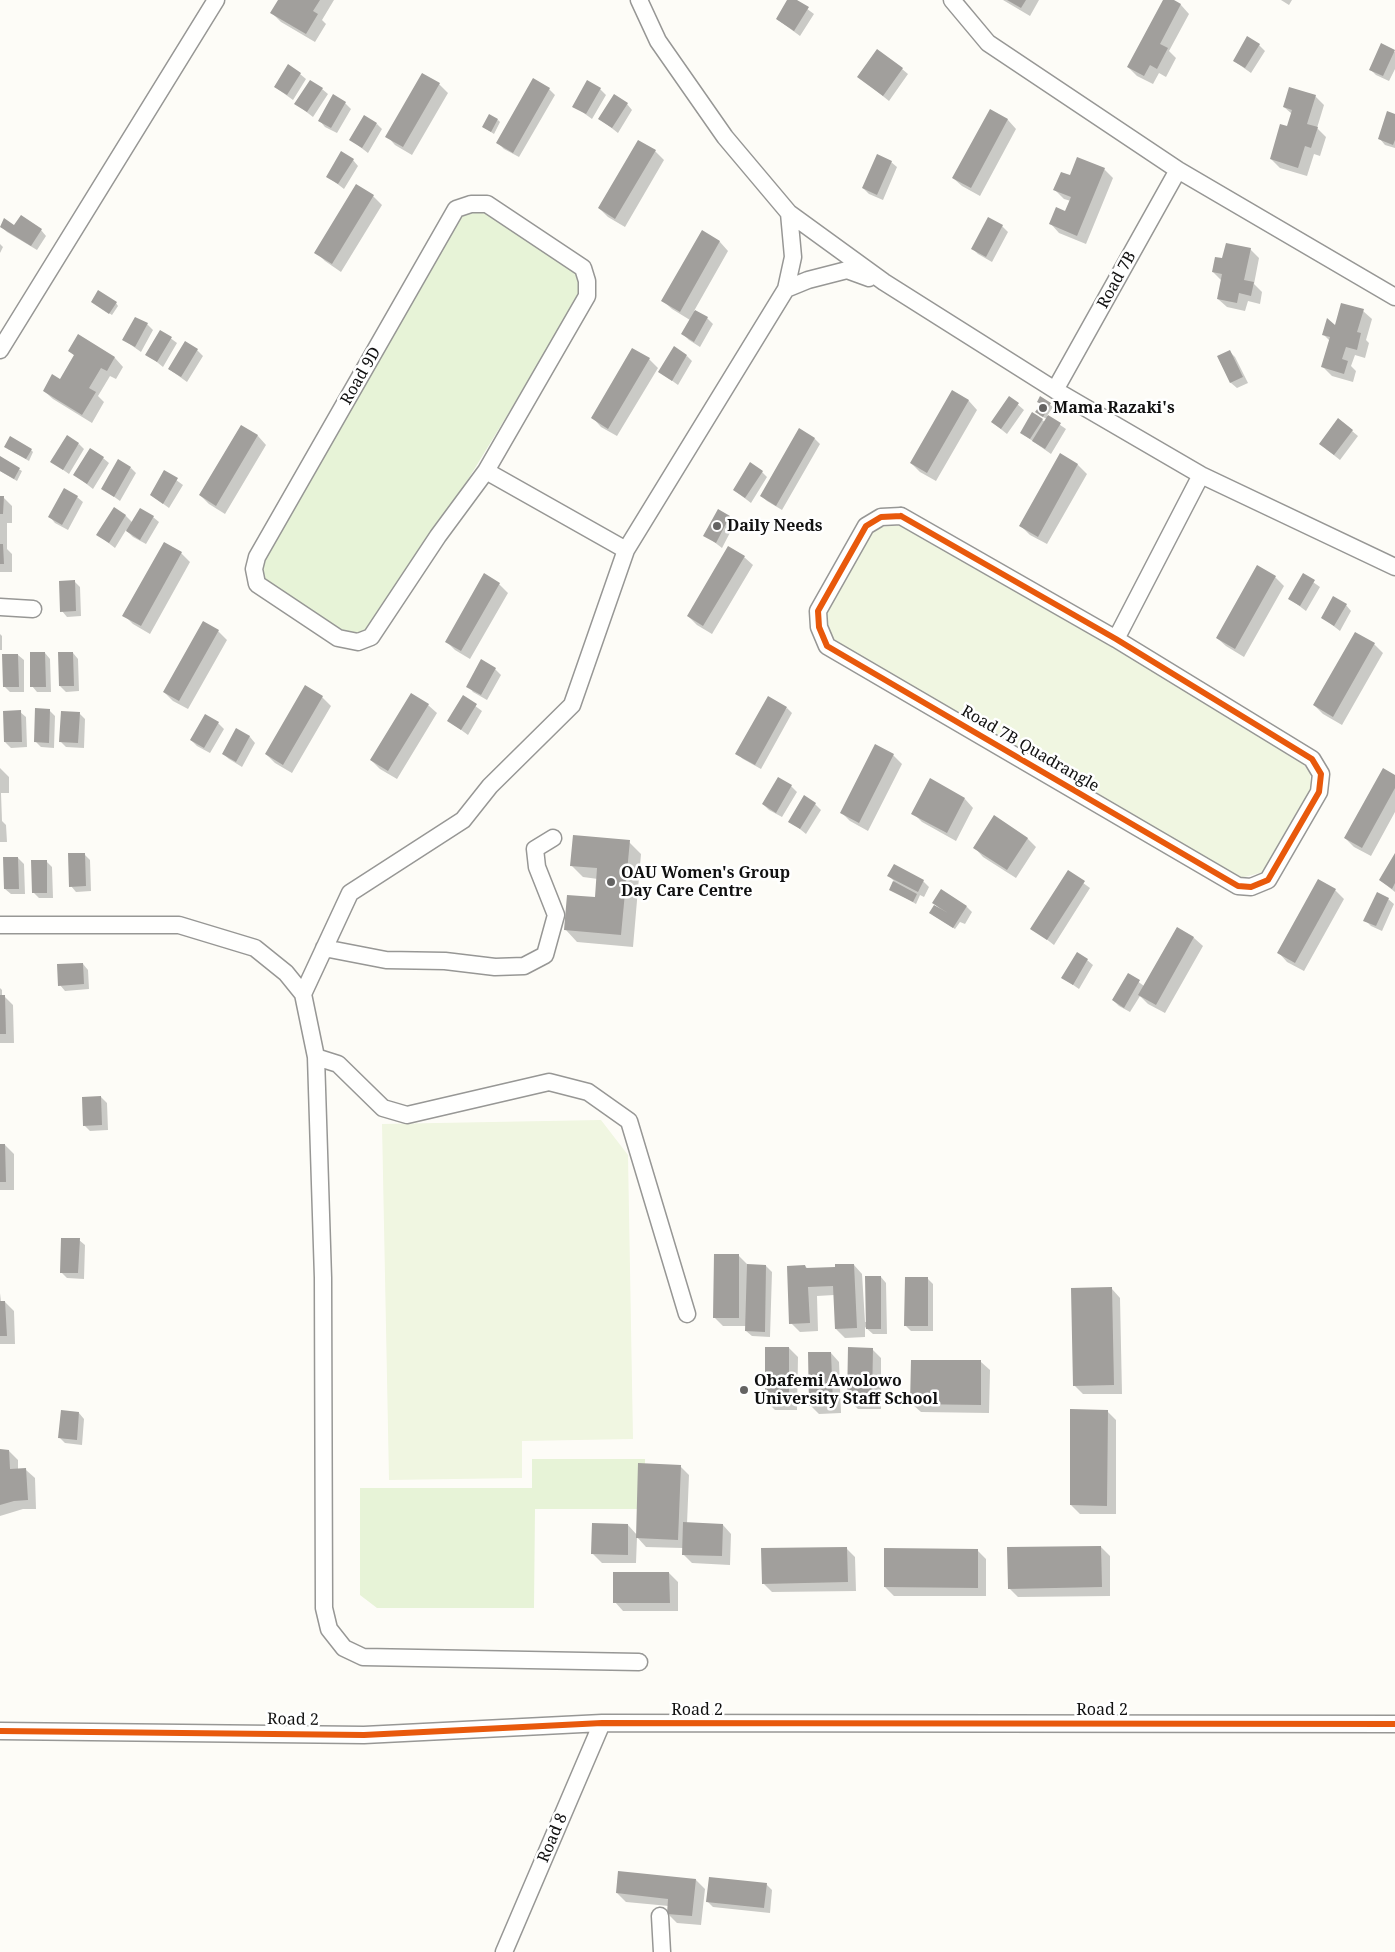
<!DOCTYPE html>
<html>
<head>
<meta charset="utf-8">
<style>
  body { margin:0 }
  canvas { display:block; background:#fdfcf7 }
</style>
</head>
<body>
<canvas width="1395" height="1952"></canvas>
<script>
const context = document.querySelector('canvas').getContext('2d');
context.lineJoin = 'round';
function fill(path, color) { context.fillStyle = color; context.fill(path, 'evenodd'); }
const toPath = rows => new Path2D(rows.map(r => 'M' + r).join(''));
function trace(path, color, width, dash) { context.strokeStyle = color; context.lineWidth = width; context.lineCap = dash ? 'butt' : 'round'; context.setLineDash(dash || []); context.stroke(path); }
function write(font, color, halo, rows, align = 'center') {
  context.font = font + ' "Noto Serif",serif'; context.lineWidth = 5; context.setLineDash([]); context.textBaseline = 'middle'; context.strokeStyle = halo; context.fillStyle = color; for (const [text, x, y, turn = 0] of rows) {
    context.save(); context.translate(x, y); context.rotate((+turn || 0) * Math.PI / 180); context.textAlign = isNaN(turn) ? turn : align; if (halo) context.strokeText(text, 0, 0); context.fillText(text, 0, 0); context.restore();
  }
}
fill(toPath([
  [476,211,495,215,579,272,581,294,458,496,369,629,362,633,344,634,263,581,261,574,262,560,455,222,464,215],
  [532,1459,645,1459,645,1509,535,1509,534,1608,377,1608,360,1595,360,1488,532,1488]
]), '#e7f3d7');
fill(toPath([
  [892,526,906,526,1297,756,1310,773,1311,789,1263,872,1237,879,831,642,825,627,825,610,875,527],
  [601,1120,628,1155,633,1439,522,1441,522,1478,389,1480,382,1124]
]), '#f0f6e1');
fill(toPath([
  [280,0,334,0,322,20,326,24,315,42,281,22,272,13],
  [789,0,795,0,814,14,800,36,777,19],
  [1003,0,1039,0,1030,16],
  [1165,0,1171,0,1181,5,1189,14,1169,51,1176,58,1166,77,1159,73,1153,84,1137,76,1128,67],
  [1281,0,1292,0,1289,5],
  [1259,45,1265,51,1251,73,1234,61],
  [1382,45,1395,52,1395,69,1389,81,1376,75,1370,69],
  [902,69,908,74,889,101,859,77],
  [300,74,306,79,293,100,275,87],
  [422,74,439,84,448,93,412,155,395,145,387,136],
  [322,89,328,94,313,117,296,104],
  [549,89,555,95,519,157,504,149,498,143],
  [600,89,606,95,592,119,574,106],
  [1315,96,1324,105,1317,128,1326,137,1320,156,1314,154,1307,176,1280,168,1271,159,1288,128,1292,114,1284,107],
  [345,103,351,109,337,133,325,127,320,121],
  [627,104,632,110,618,133,600,119],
  [990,111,1008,120,1016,129,980,196,962,186,953,178],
  [1395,115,1395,148,1385,145,1380,139],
  [498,120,500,122,494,134,483,127],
  [377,124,382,129,368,153,351,140],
  [655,151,664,160,625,227,608,217,599,208],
  [353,160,358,166,344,189,327,176],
  [891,162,897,167,883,200,869,194,863,188],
  [1104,169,1113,178,1086,244,1059,233,1051,224,1066,212,1071,201,1064,199,1055,190,1070,177],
  [373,196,382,205,341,272,325,261,316,252],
  [1,226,41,230,46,236,37,250,7,232],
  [1002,226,1008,232,992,262,978,254,973,249],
  [702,232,720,242,728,251,694,311,707,318,713,324,700,347,689,340,683,334,690,320,672,309,663,301],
  [0,244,3,247,0,253],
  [1250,249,1259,258,1254,284,1262,292,1260,304,1248,301,1245,311,1227,307,1218,299,1222,281,1213,272,1223,260],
  [116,303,118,306,112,315,95,304],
  [1363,311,1372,319,1366,340,1369,343,1365,358,1355,355,1351,366,1356,371,1353,382,1332,376,1323,367,1330,341,1324,335],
  [147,324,153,330,141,352,124,340],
  [161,331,177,343,163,367,147,354],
  [78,336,115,358,123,367,116,379,110,376,98,396,104,402,92,423,53,399,44,391,60,381,75,356,69,350],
  [197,350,203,356,187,382,169,369],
  [1229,351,1235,357,1248,383,1237,388,1231,383,1218,357],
  [687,356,692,361,678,385,660,372],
  [649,359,658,368,617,436,601,427,593,418],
  [953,392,969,401,977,410,936,481,920,472,911,463],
  [1009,397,1024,410,1007,434,992,422],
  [1041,398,1053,407,1047,416,1066,429,1051,454,1024,435,1042,420,1045,422,1047,419,1039,415,1042,405],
  [241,426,258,436,266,445,225,514,209,504,200,495],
  [799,430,815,439,820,444,782,510,767,501,761,496],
  [1352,431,1358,436,1340,460,1326,449],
  [79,444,84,449,69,474,52,462],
  [8,449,31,450,33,452,29,461],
  [1060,455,1078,465,1087,474,1047,544,1030,535,1021,526],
  [0,458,22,471,17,481,0,471],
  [103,458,109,463,93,489,75,475],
  [131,468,136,473,120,501,102,488],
  [165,472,183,485,169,508,151,495],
  [762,472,767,477,751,503,734,490],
  [0,497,3,497,12,506,12,523,7,523,7,549,12,554,12,572,0,572],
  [77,497,83,502,68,530,55,523,50,517],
  [114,509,126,516,133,523,153,517,159,522,146,544,133,537,126,530,115,548,98,535],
  [719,511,735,523,722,548,705,535],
  [164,544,181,553,190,562,150,634,133,624,124,615],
  [744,557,753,565,712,634,697,625,688,616],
  [1303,575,1320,587,1306,611,1290,599],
  [1275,577,1284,586,1244,657,1226,646,1217,638],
  [74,581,80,587,81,616,67,617,62,611],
  [499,584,508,593,470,659,455,650,446,641],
  [1346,605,1351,611,1340,631,1323,618],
  [218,631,227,640,188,709,173,701,164,692],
  [0,634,2,636,2,650,0,650],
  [1374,644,1383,653,1342,725,1323,714,1314,705],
  [45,653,50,659,51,692,37,692,32,686],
  [73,653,78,659,79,691,66,692,60,686],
  [18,655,24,660,24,692,10,692,4,686],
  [495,669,501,675,487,700,473,692,468,686],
  [322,697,331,706,292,773,275,763,266,754],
  [463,697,482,711,468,735,449,721],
  [428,705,437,713,397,779,380,769,371,760],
  [787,708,792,713,761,769,743,759,737,754],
  [49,710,55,716,54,748,41,747,35,741],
  [20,712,26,717,27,747,11,748,5,742],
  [79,713,85,719,84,748,66,747,61,742],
  [218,723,224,729,210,753,197,746,191,740],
  [237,730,250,737,255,743,242,767,229,759,223,754],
  [893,755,902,764,868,831,850,821,841,812],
  [0,768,9,777,9,793,1,793,2,821,6,825,7,842,0,842],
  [1395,777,1395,812,1371,856,1354,847,1345,838],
  [778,779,791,786,797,792,782,817,769,810,763,804],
  [965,799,973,808,956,841,922,822,913,813],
  [815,804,821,810,806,834,790,821],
  [1027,838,1036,847,1016,878,983,857,975,848],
  [629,842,641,854,633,947,577,942,566,930,596,899,598,879,583,877,571,865],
  [84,854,90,860,91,891,76,892,71,886],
  [1395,856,1395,892,1380,880],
  [18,858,24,864,25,894,11,894,5,889],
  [46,861,52,867,53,898,39,898,33,892],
  [1068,872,1090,888,1054,945,1032,928],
  [889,876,923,881,929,887,924,897,920,895,916,904,890,889,894,881],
  [1319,881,1335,890,1344,899,1304,971,1287,962,1279,953],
  [1388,899,1394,904,1382,931,1371,926,1365,920],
  [934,903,967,907,972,912,965,924,960,922,955,929,933,915,941,910],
  [1177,928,1194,938,1203,946,1165,1013,1148,1004,1140,996,1130,1012,1119,1006,1113,1000,1129,975,1144,986],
  [1087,960,1093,965,1079,989,1063,978],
  [83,964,88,970,89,989,65,991,60,985],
  [0,988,2,990,2,996,4,996,13,1005,14,1043,0,1043,0,1054],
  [101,1097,107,1103,108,1130,90,1131,84,1125],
  [0,1145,5,1145,14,1154,14,1190,0,1190],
  [79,1240,85,1245,84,1279,67,1278,61,1272],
  [739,1256,748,1265,766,1266,772,1272,770,1337,752,1336,746,1331,746,1326,723,1326,714,1317],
  [854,1265,862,1274,865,1322,867,1322,881,1277,886,1283,887,1334,873,1334,865,1327,865,1337,845,1338,836,1329,834,1295,817,1296,818,1331,800,1332,791,1323,805,1266,808,1269,837,1268],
  [928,1279,933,1284,933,1331,911,1331,905,1325],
  [1112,1289,1120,1298,1122,1394,1083,1394,1074,1385],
  [0,1293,1,1302,5,1302,14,1311,15,1344,0,1344],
  [789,1348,798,1357,797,1410,775,1410,766,1401],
  [872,1349,881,1358,881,1409,858,1409,849,1400],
  [831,1353,839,1362,841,1413,819,1414,810,1405],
  [981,1362,990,1370,989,1413,921,1412,912,1404],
  [1107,1411,1116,1420,1116,1514,1080,1514,1071,1505],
  [79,1413,84,1419,82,1445,65,1443,59,1437],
  [0,1450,9,1451,18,1460,18,1470,26,1470,35,1478,36,1509,23,1509,0,1516],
  [680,1466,689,1475,687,1524,723,1525,731,1534,730,1565,692,1563,683,1554,683,1548,646,1547,637,1537,636,1563,602,1563,593,1554,628,1525,637,1535],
  [1101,1547,1110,1556,1110,1596,1018,1597,1009,1588],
  [846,1548,855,1557,856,1591,772,1592,763,1583],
  [977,1550,986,1559,986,1596,894,1596,885,1587],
  [669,1573,678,1582,678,1611,623,1611,615,1602],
  [696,1880,705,1889,701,1925,677,1923,668,1914,669,1906,626,1902,617,1893],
  [766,1884,772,1890,770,1913,713,1907,707,1901]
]), '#0003');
fill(toPath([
  [278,0,320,0,313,11,318,14,306,34,270,13],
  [787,0,797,0,809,7,794,31,776,19],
  [1007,0,1026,0,1021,8],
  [1163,0,1174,0,1181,4,1160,44,1168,48,1157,69,1150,65,1144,76,1127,67],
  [1247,36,1260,44,1245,68,1233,61],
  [1381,43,1395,50,1383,76,1369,70],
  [877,49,903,68,883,96,857,77],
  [288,64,301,73,287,95,274,87],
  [422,73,440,83,403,147,385,137],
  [533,78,550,88,513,153,496,143],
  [310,80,323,88,307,112,294,104],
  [587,80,601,88,586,114,572,107],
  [1289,87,1316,95,1307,124,1318,127,1311,148,1305,146,1298,168,1270,159,1280,124,1287,126,1292,110,1283,107],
  [333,94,346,102,331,128,318,121],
  [614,94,628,103,612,128,598,119],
  [990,109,1008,119,971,188,952,178],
  [1387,111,1395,114,1395,140,1393,145,1378,139],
  [489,114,498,119,491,132,482,127],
  [364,115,377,123,362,148,349,140],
  [638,140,656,150,615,219,598,208],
  [341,151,354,159,338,184,326,177],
  [877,154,892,161,877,195,862,188],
  [1077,157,1105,168,1077,236,1049,224,1056,207,1065,211,1071,197,1053,190,1061,172,1070,175],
  [356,184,374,195,332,264,314,253],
  [21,215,42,229,31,246,0,227,4,218,14,225],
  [988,217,1003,225,986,257,971,249],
  [702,230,720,241,680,312,661,301],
  [1226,243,1251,248,1244,280,1254,282,1251,296,1239,293,1237,303,1217,299,1222,274,1212,272,1215,257,1222,258],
  [98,290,117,302,109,314,91,302],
  [1341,303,1364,309,1357,332,1361,333,1357,350,1346,347,1342,359,1348,361,1344,374,1321,367,1330,337,1322,335,1327,318,1335,325],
  [695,310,708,317,694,342,681,334],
  [135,317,148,323,135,347,122,340],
  [160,330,172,337,157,362,145,355],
  [78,334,115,357,107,371,101,368,89,388,96,392,82,415,43,391,52,374,60,379,74,355,68,351],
  [185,341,198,349,181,377,168,369],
  [674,346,687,355,672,381,658,372],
  [632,348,650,358,608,429,591,418],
  [1230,350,1243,377,1230,383,1217,356],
  [952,390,969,400,927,473,910,463],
  [1009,396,1019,403,1001,429,991,422],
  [1040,396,1051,403,1043,417,1035,412,1041,404,1037,402],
  [1032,412,1043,419,1030,439,1020,433],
  [1048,415,1061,423,1045,449,1032,441],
  [1338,418,1353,430,1334,455,1319,444],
  [241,425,258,435,216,506,199,495],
  [799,428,815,438,776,506,760,496],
  [67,435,79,443,63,470,50,462],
  [10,436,32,449,26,459,4,447],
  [90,448,104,457,87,484,73,475],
  [1060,453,1078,464,1038,537,1019,526],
  [0,456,20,468,14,479,0,471],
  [118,459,131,467,114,497,101,489],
  [750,462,763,471,745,498,733,490],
  [164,470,178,478,163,504,150,495],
  [64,488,78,496,62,525,48,517],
  [0,496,4,496,3,514,0,514],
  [114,507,126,515,109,543,96,535],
  [140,508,154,516,140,540,126,531],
  [718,509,730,516,716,543,703,536],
  [164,542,182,552,141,626,122,616],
  [0,544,3,544,4,564,0,564],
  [728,546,745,556,703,626,687,616],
  [1257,565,1276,576,1235,649,1216,638],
  [484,573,500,583,461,651,445,642],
  [1303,573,1315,580,1300,606,1288,599],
  [75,580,76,611,60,612,59,581],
  [1333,596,1347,604,1334,626,1321,618],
  [203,621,219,630,179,701,163,692],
  [1355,632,1375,643,1333,717,1313,705],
  [30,652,45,652,46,687,30,687],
  [58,652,73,652,74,686,59,686],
  [2,654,18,654,19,687,3,687],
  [481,659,496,668,481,695,466,687],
  [305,685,323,696,283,765,265,754],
  [411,693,429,704,388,771,370,760],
  [463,695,477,704,461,730,447,721],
  [768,696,787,707,755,765,735,754],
  [35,708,50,709,49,743,34,742],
  [21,710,22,742,4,742,3,711],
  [61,711,80,712,78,743,59,742],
  [205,714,219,722,204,748,190,740],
  [236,728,250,736,236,762,222,754],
  [875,744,894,754,859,823,840,813],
  [1383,768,1395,775,1395,788,1362,848,1344,838],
  [778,777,792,785,776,813,762,804],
  [930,778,965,798,947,833,911,814],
  [804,795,816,803,800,829,788,822],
  [994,815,1028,838,1007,870,973,848],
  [573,835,630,840,621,935,564,930,567,895,595,897,597,868,570,866],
  [68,853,85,853,86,886,69,887],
  [1395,853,1395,883,1392,889,1379,880],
  [3,857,18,857,19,889,4,889],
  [31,860,47,860,47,893,32,893],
  [894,864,924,880,918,892,887,876],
  [1068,870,1085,881,1047,940,1030,929],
  [1318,879,1336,889,1295,963,1277,953],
  [893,881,917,894,913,902,889,890],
  [941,889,967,906,953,928,929,913,934,905,948,913,932,903],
  [1377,892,1389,898,1376,926,1363,921],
  [1177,927,1194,937,1156,1005,1138,995],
  [1077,952,1088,959,1073,985,1061,978],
  [83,963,84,984,58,986,57,964],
  [1128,973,1140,980,1124,1008,1112,1000],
  [0,995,5,995,6,1034,0,1034],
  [101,1096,102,1125,83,1126,82,1097],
  [0,1144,5,1144,6,1182,0,1182],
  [61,1238,80,1238,78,1273,60,1273],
  [714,1254,739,1254,739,1318,713,1318],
  [747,1264,766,1265,765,1332,745,1331],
  [835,1264,854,1264,857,1328,835,1329,833,1286,808,1287,810,1323,789,1324,787,1266,805,1265,806,1268,835,1267],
  [865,1276,881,1276,881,1329,866,1329],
  [905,1277,928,1277,928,1326,904,1326],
  [1112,1287,1114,1385,1073,1386,1071,1288],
  [0,1301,5,1301,7,1336,0,1336],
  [765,1347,789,1347,789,1402,765,1402],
  [848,1347,873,1348,872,1401,847,1401],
  [808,1352,831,1352,833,1405,809,1406],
  [911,1360,981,1360,981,1405,910,1404],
  [1070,1409,1108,1410,1107,1506,1070,1505],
  [61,1410,79,1412,77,1440,58,1438],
  [0,1449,9,1450,10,1469,26,1468,28,1500,14,1501,0,1505],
  [638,1463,681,1465,678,1540,636,1538],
  [683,1522,723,1524,722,1556,682,1555],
  [592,1523,628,1524,628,1555,591,1554],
  [1101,1546,1102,1587,1008,1589,1007,1547],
  [847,1547,848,1582,762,1584,761,1548],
  [884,1548,978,1549,978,1588,884,1587],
  [613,1572,669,1572,670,1603,613,1603],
  [618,1871,696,1879,692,1916,667,1914,668,1899,616,1893],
  [709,1877,767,1883,764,1908,706,1902]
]), '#a19f9c');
const street = toPath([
  [639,0,658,41,725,137,789,213,884,282,1055,390,1201,475,1395,567],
  [952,0,988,43,1178,170,1395,297],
  [471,204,487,204,583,268,587,281,587,296,486,471,438,536,371,637,358,642,338,638,257,584,254,569,257,557,456,209,471,204],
  [786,289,808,280,847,270,869,278],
  [0,350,216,0],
  [1055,390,1178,170],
  [486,471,626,550],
  [901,516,1116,639,1312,759,1321,774,1319,792,1268,880,1251,887,1238,886,827,646,819,627,818,611,866,526,881,517,901,516],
  [0,607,33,609],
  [1116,639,1201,475],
  [0,925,179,925,255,948,286,973,303,994,316,1057,323,1278,324,1608,329,1629,344,1648,363,1657,639,1662],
  [324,948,386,960,445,961,495,967,524,966,545,955,556,915,537,867,535,849,553,838],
  [303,994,350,893,463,820,490,786,572,705,626,550,786,289,793,257,789,213],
  [316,1057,338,1064,383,1108,407,1115,549,1082,588,1092,629,1121,687,1314],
  [0,1731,364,1735,602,1723,1395,1724],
  [660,1916,662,1952],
  [504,1952,602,1723]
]);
trace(street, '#979795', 19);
trace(street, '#fffffe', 16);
trace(toPath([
  [901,516,1116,639,1312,759,1321,774,1319,792,1268,880,1251,887,1238,886,827,646,819,627,818,611,866,526,881,517,901,516],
  [0,1731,364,1735,602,1723,1395,1724]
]), '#e8590c', 6);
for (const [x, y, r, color] of [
  [1043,408,5,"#646362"],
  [717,526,5,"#646362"],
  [611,882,5,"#646362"],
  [744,1390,5,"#646362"]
]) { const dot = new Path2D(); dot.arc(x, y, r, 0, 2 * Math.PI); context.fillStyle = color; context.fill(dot); trace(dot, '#fff', 2); }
write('16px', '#111', '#fff', [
  ["Road 7B",1117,280,-61],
  ["Road 9D",361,376,-60],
  ["Road 7B Quadrangle",1030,749,30],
  ["Road 2",697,1710],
  ["Road 2",1102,1710],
  ["Road 2",293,1720,1],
  ["Road 8",553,1838,-67]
]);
write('bold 16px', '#111', '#fff', [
  ["Mama Razaki's",1053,408],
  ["Daily Needs",727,526],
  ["OAU Women's Group",621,873],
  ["Day Care Centre",621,891],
  ["Obafemi Awolowo",754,1381],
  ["University Staff School",754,1399]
], 'left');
</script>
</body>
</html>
